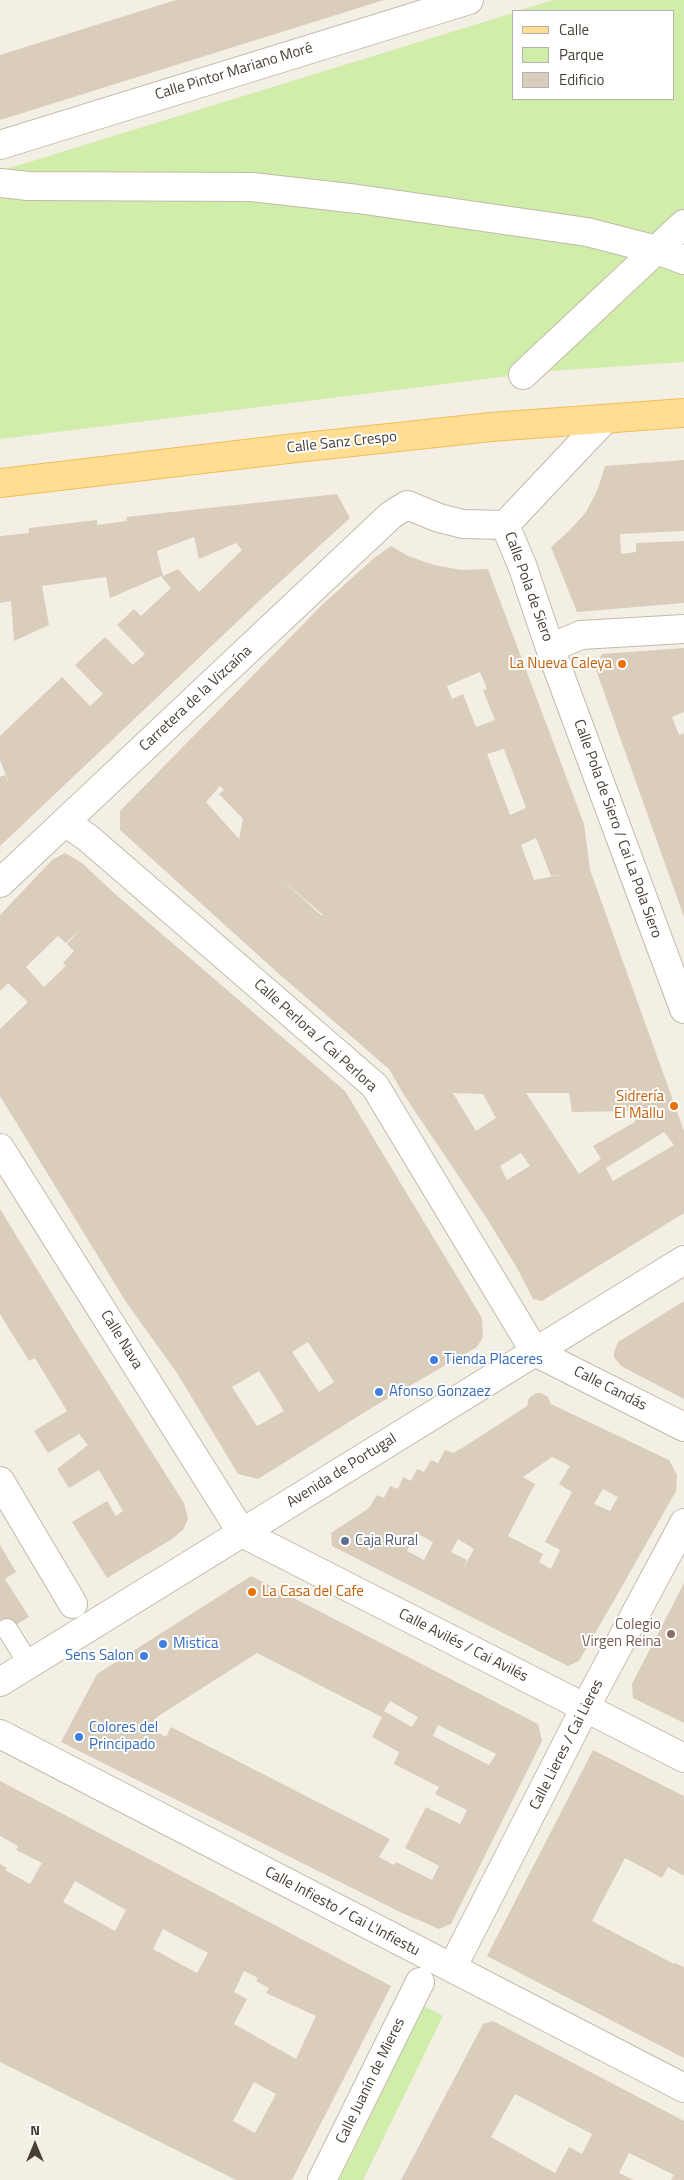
<!DOCTYPE html>
<html>
<head>
<meta charset="utf-8">
<style>
  body { margin:0 }
  #map { position:relative; width:684px; height:2180px; overflow:hidden; background:#f4efe5; font-family:"Titillium Web",sans-serif }
  canvas { display:block }
  .legend { position:absolute; left:512px; top:10px; width:162px; height:90px; box-sizing:border-box; background:#fff; border:1px solid #b5b2ae; margin:0; padding:6px 9px; list-style:none; font-size:15px; color:#473f34 }
  .legend li { display:flex; align-items:center; gap:10px; height:25px }
  .legend b { width:25px; border:1px solid #b5b2ae }
  .north { position:absolute; left:10px; top:2120px; width:50px; height:50px; -webkit-text-stroke:4px #fff; paint-order:stroke; rotate:0deg; font-size:14px; font-weight:700; line-height:20px; text-align:center; color:#473f34 }
  .north::after { content:''; display:block; margin:auto; width:18px; height:22px; background:#473f34; clip-path:polygon(50% 0,100% 100%,50% 72%,0 100%) }
</style>
</head>
<body>
<div id="map">
<canvas width="684" height="2180"></canvas>
<ul class="legend">
<li><b style="height:6px;background:#ffdd93"></b>Calle</li>
<li><b style="height:14px;background:#d0eda9"></b>Parque</li>
<li><b style="height:14px;background:#dacdbc"></b>Edificio</li>
</ul>
<div class="north">N</div>
</div>
<script>
const context = document.querySelector('canvas').getContext('2d');
context.lineJoin = 'round';
function fill(path, color) { context.fillStyle = color; context.fill(path, 'evenodd'); }
const toPath = rows => new Path2D(rows.map(r => 'M' + r).join(''));
function trace(path, color, width, dash) { context.strokeStyle = color; context.lineWidth = width; context.lineCap = dash ? 'butt' : 'round'; context.setLineDash(dash || []); context.stroke(path); }
function write(font, color, halo, rows, align = 'center') {
  context.font = font + ' "Titillium Web",sans-serif'; context.lineWidth = 4; context.setLineDash([]); context.textBaseline = 'middle'; context.strokeStyle = halo; context.fillStyle = color; for (const [text, x, y, turn = 0] of rows) {
    context.save(); context.translate(x, y); context.rotate((+turn || 0) * Math.PI / 180); context.textAlign = isNaN(turn) ? turn : align; if (halo) context.strokeText(text, 0, 0); context.fillText(text, 0, 0); context.restore();
  }
}
fill(toPath([
  [553,0,684,0,684,362,550,371,0,439,0,171,513,13,513,99,673,99,673,11,517,11],
  [424,2006,443,2016,363,2180,339,2180]
]), '#d0eda9');
fill(toPath([
  [176,0,384,0,0,120,0,55],
  [684,460,684,531,620,534,621,554,636,552,636,543,684,541,684,603,577,612,551,547,569,531,586,512,597,491,605,466],
  [337,494,350,518,257,603,0,846,0,777,5,775,10,786,0,760,0,736,62,677,90,706,103,694,75,665,105,637,133,665,145,654,117,625,134,609,141,616,171,588,161,576,110,598,106,577,42,586,49,625,14,641,11,601,0,603,0,536,29,533,29,528,97,520,97,525,127,521,126,517],
  [194,537,199,559,236,543,242,550,199,592,178,569,163,576,157,551],
  [391,546,408,556,434,565,461,570,488,569,584,824,590,870,684,1131,684,1213,542,1301,533,1299,517,1268,486,1217,404,1095,389,1069,278,973,120,830,120,811,323,604,373,559],
  [480,672,487,689,483,690,495,720,476,727,463,694,452,699,447,686],
  [504,749,526,808,510,815,487,754],
  [220,786,224,790,219,794,243,819,239,839,206,802],
  [536,838,551,876,565,874,534,880,521,845],
  [279,877,322,914,322,916],
  [453,1093,483,1094,496,1118,476,1131],
  [526,1093,569,1093,572,1112,634,1111,635,1122,593,1146,601,1159,579,1174],
  [664,1132,674,1145,613,1181,606,1168],
  [521,1153,530,1166,507,1180,500,1166],
  [684,648,684,712,672,717,679,735,684,733,684,917,595,667,602,654],
  [65,853,82,863,114,893,345,1091,482,1318,483,1337,477,1347,373,1407,258,1479,238,1474,177,1373,126,1302,0,1096,0,1029,28,1002,8,983,0,991,0,915,52,860],
  [81,928,67,944,74,951,63,963,66,966,44,987,26,967,58,936,66,943],
  [308,1342,334,1382,319,1392,292,1352],
  [259,1371,284,1411,257,1426,232,1387],
  [0,1209,76,1333,184,1503,188,1519,183,1530,172,1539,107,1578,72,1522,107,1501,116,1516,123,1511,99,1470,69,1488,57,1469,88,1445,79,1434,48,1453,34,1431,67,1411,35,1358,29,1361,0,1314],
  [684,1301,684,1399,621,1366,614,1357,614,1352,618,1342],
  [536,1393,541,1393,548,1397,551,1404,669,1460,677,1475,676,1491,616,1597,579,1661,568,1666,332,1546,331,1533,369,1508,377,1495,384,1498,390,1486,398,1489,403,1477,411,1481,417,1469,424,1472,431,1460,438,1463,445,1450,453,1453,467,1445,527,1406,529,1398],
  [552,1457,570,1466,559,1484,572,1492,545,1542,560,1550,551,1569,539,1562,543,1554,508,1536,535,1484,523,1477],
  [603,1489,618,1497,610,1511,594,1504],
  [416,1533,433,1542,424,1560,407,1551],
  [458,1539,474,1549,461,1573,467,1560,451,1552],
  [0,1545,16,1572,5,1579,29,1617,0,1634],
  [251,1576,538,1724,542,1741,451,1924,439,1929,400,1912,61,1742,97,1674],
  [257,1653,382,1717,372,1737,399,1752,394,1764,439,1787,435,1794,467,1810,460,1824,426,1807,405,1848,439,1866,432,1880,396,1862,394,1865,379,1857,390,1839,171,1727,166,1737,149,1728,157,1717],
  [390,1701,418,1717,412,1727,384,1711],
  [438,1725,496,1754,489,1765,433,1736],
  [684,1583,684,1723,633,1698,632,1684],
  [593,1750,684,1796,684,1876,668,1867,662,1878,625,1858,592,1921,674,1964,675,1963,684,1967,684,2058,487,1956],
  [0,1781,391,1986,292,2180,236,2180,0,2062,0,1864,7,1868,5,1870,30,1884,42,1863,16,1850,18,1846,0,1836],
  [75,1881,126,1910,115,1931,63,1902],
  [163,1929,208,1953,197,1973,153,1949],
  [244,1971,258,1978,256,1981,269,1988,266,1993,316,2016,296,2059,234,2024,247,1999,234,1992],
  [254,2082,276,2094,255,2133,233,2121],
  [493,2021,684,2121,684,2180,671,2180,674,2175,629,2153,619,2173,634,2180,401,2180,483,2024],
  [515,2094,592,2134,582,2154,569,2147,555,2173,491,2137]
]), '#dacdbc');
const service = toPath([
  [7,1629,29,1664]
]);
const pedestrian = toPath([
  [0,183,28,186,252,187,358,199,587,232,657,250,684,260],
  [523,375,684,224],
  [0,1481,73,1604],
  [322,2180,420,1982]
]);
const minor = toPath([
  [0,145,469,0],
  [505,525,522,565,550,648,684,1009],
  [550,648,581,635,684,629],
  [65,822,88,838,375,1086,535,1352,684,1427],
  [0,883,391,515,407,505,439,518,463,524,505,525,605,419],
  [0,1148,242,1533],
  [242,1533,684,1758],
  [0,1682,684,1260],
  [0,1734,684,2088],
  [452,1968,585,1708,684,1523]
]);
const primary = toPath([
  [0,483,296,448,491,427,684,413]
]);
trace(service, '#c3baa9', 22);
trace(pedestrian, '#c3baa9', 30);
trace(minor, '#c3baa9', 30);
trace(primary, '#f0be57', 30);
trace(service, '#fff', 20);
trace(pedestrian, '#fff', 28);
trace(minor, '#fff', 28);
trace(primary, '#ffdd93', 28);
for (const [x, y, r, color] of [
  [622,664,5,"#e8710a"],
  [674,1106,5,"#e8710a"],
  [434,1360,5,"#3f7fe0"],
  [379,1392,5,"#3f7fe0"],
  [345,1541,5,"#5c6f8a"],
  [252,1592,5,"#e8710a"],
  [671,1634,5,"#8d6e63"],
  [163,1644,5,"#3f7fe0"],
  [144,1656,5,"#3f7fe0"],
  [79,1737,5,"#3f7fe0"]
]) { const dot = new Path2D(); dot.arc(x, y, r, 0, 2 * Math.PI); context.fillStyle = color; context.fill(dot); trace(dot, '#fff', 2); }
write('15px', '#473f34', '#fff', [
  ["Calle Pintor Mariano Moré",234,72,-17],
  ["Calle Sanz Crespo",342,443,-6],
  ["Calle Pola de Siero",528,587,70],
  ["Carretera de la Vizcaína",196,699,-43],
  ["Calle Pola de Siero / Cai La Pola Siero",617,829,70],
  ["Calle Perlora / Cai Perlora",315,1036,42],
  ["Calle Nava",121,1340,58],
  ["Calle Candás",610,1389,27],
  ["Avenida de Portugal",342,1471,-32],
  ["Calle Avilés / Cai Avilés",463,1646,27],
  ["Calle Lieres / Cai Lieres",567,1745,-63],
  ["Calle Infiesto / Cai L'Infiestu",342,1912,28],
  ["Calle Juanín de Mieres",371,2081,-64]
]);
write('15px', '#c56008', '#fff', [
  ["La Nueva Caleya",612,664],
  ["Sidrería",664,1097],
  ["El Mallu",664,1114],
  ["La Casa del Cafe",262,1592,"left"]
], 'right');
write('15px', '#366cbe', '#fff', [
  ["Tienda Placeres",444,1360],
  ["Afonso Gonzaez",389,1392],
  ["Mistica",173,1644],
  ["Sens Salon",134,1656,"right"],
  ["Colores del",89,1728],
  ["Principado",89,1745]
], 'left');
write('15px', '#4e5e75', '#fff', [
  ["Caja Rural",355,1541]
], 'left');
write('15px', '#785e54', '#fff', [
  ["Colegio",661,1625],
  ["Virgen Reina",661,1642]
], 'right');
</script>
</body>
</html>
